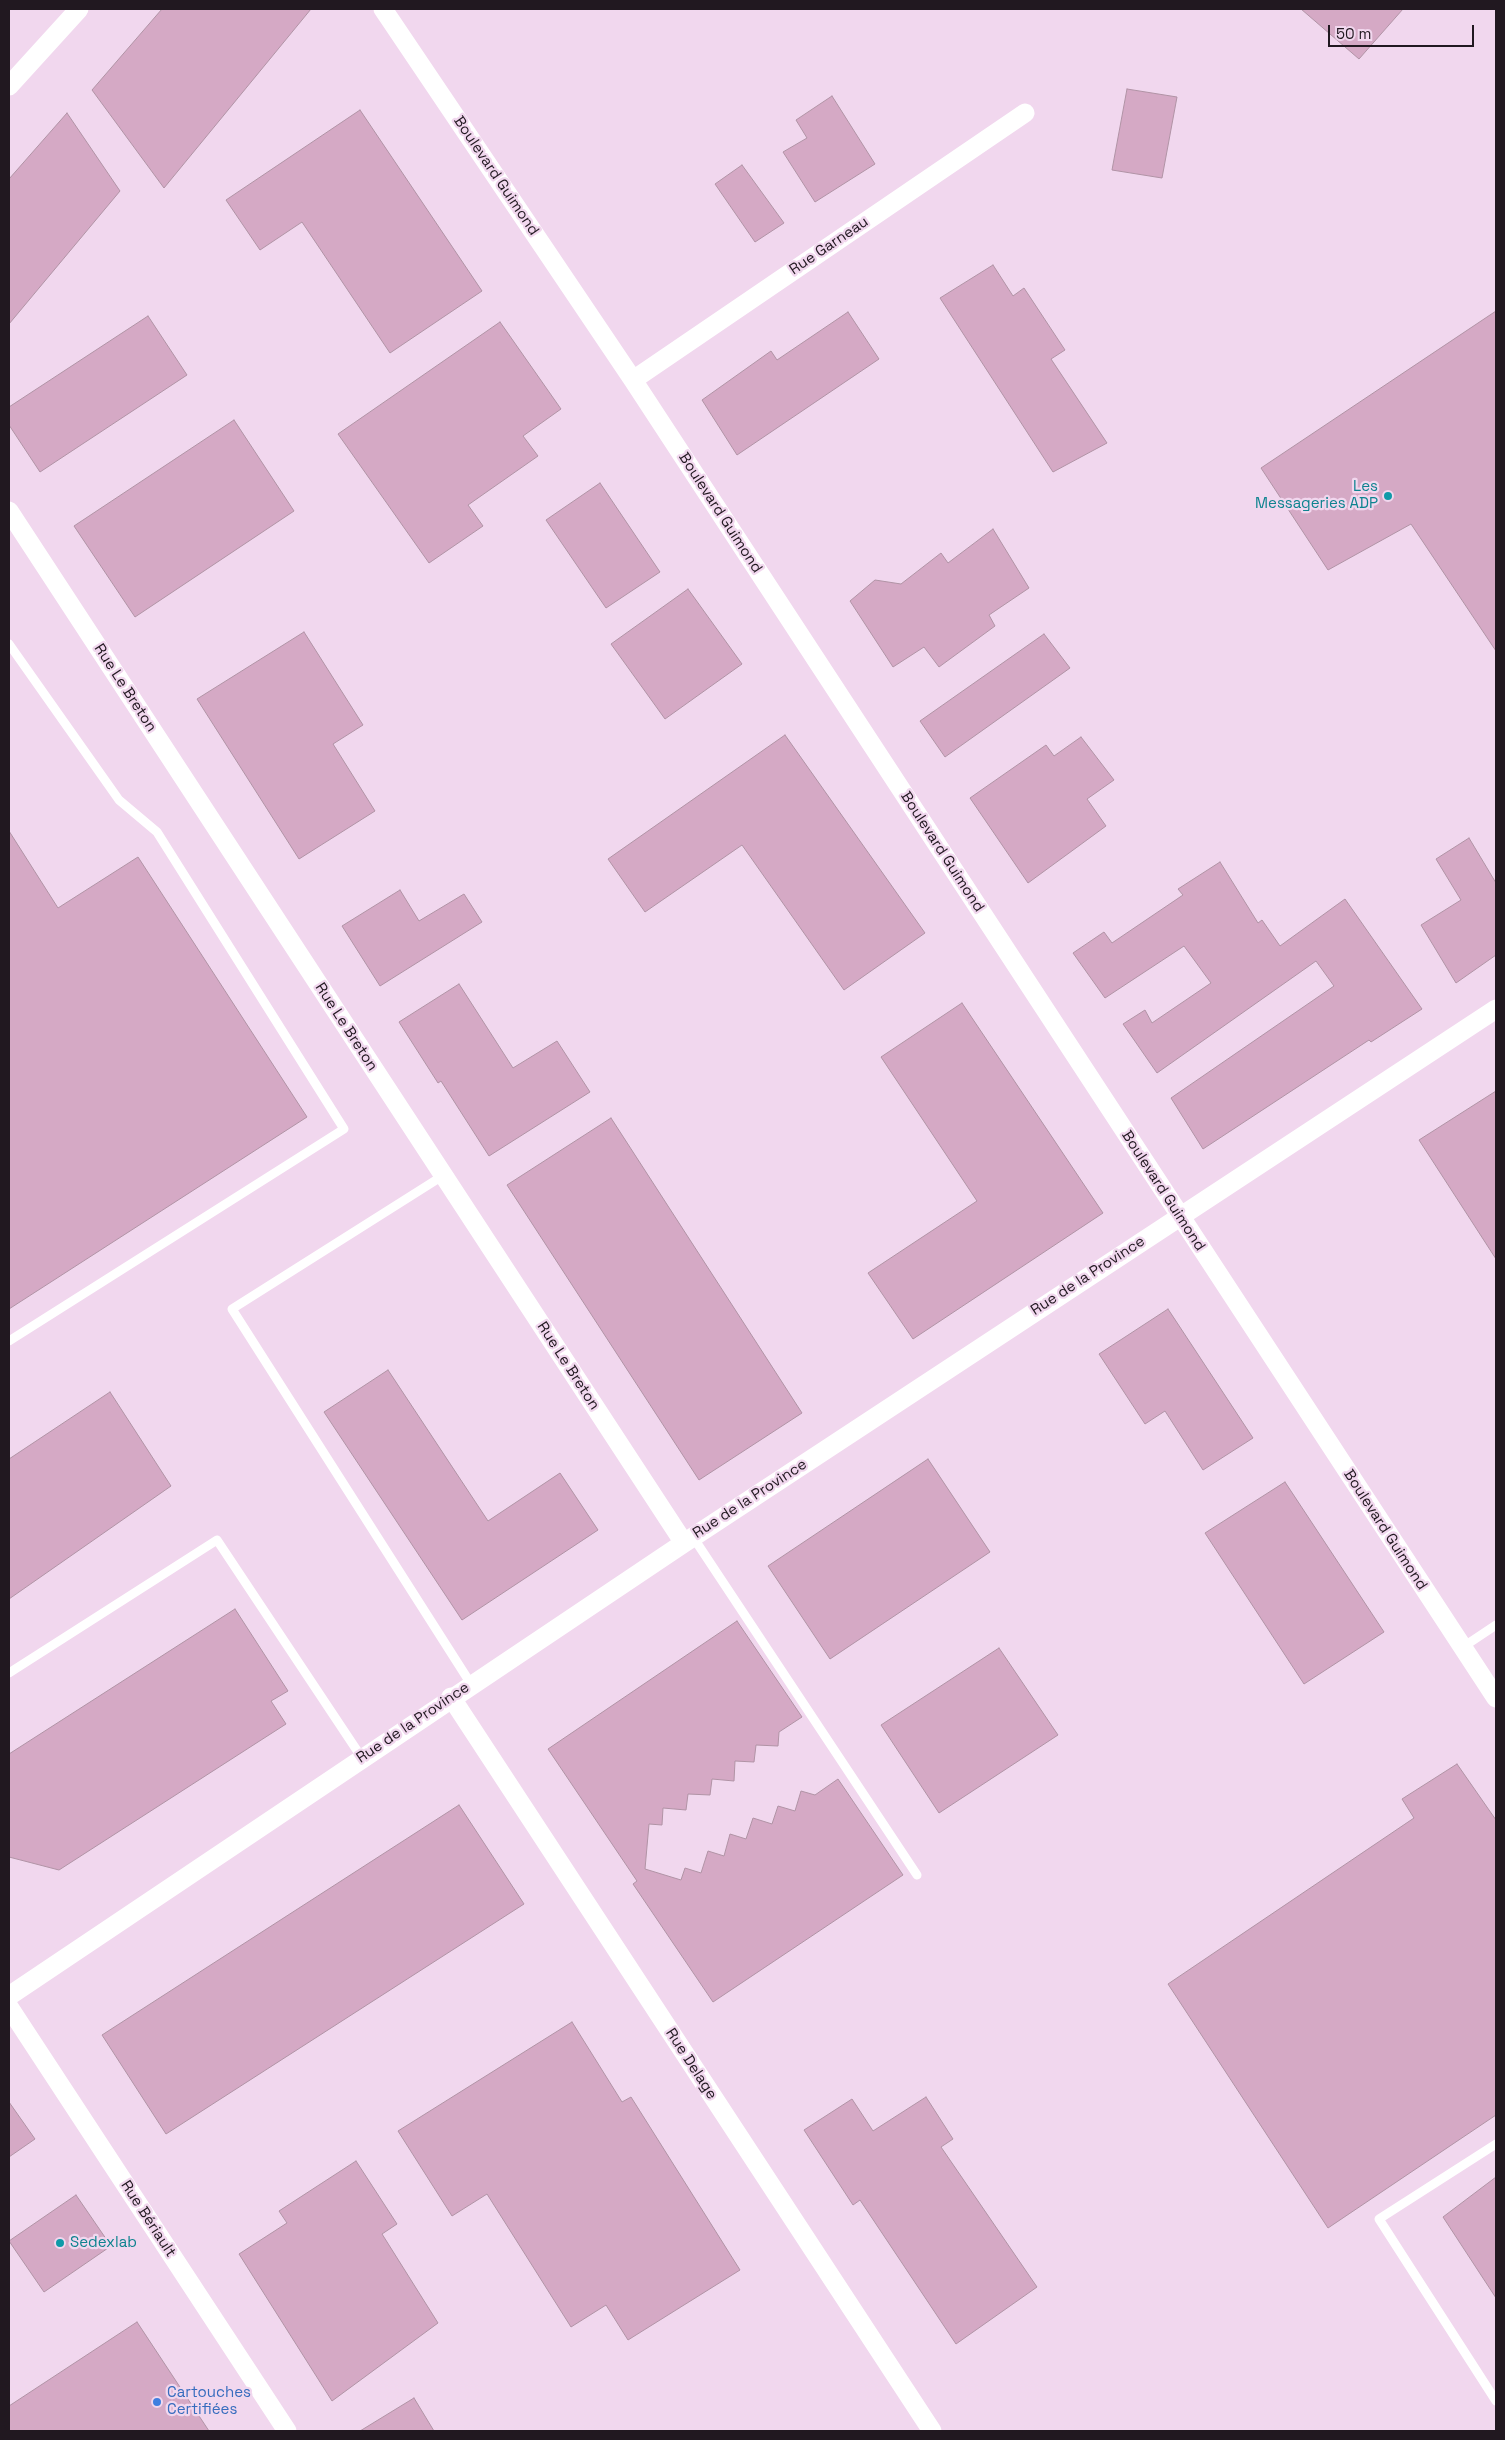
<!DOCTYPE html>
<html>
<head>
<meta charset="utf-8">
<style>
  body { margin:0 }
  #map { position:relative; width:1505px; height:2440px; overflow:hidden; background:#f1d7ee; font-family:"Space Grotesk",sans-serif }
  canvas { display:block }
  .frame { position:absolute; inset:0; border:10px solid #211820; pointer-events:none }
  .scale { position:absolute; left:1328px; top:25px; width:146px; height:22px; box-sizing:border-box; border:2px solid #211820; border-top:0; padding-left:6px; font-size:15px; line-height:18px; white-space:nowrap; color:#211820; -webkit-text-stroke:4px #f1d7ee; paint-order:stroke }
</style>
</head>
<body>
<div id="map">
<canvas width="1505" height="2440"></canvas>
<div class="frame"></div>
<div class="scale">50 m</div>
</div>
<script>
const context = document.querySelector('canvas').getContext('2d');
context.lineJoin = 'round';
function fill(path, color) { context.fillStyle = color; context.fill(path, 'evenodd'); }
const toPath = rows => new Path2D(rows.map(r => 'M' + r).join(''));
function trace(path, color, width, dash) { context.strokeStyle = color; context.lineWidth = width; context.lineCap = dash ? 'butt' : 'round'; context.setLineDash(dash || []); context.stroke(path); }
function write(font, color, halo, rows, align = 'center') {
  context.font = font + ' "Space Grotesk",sans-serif'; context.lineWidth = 4.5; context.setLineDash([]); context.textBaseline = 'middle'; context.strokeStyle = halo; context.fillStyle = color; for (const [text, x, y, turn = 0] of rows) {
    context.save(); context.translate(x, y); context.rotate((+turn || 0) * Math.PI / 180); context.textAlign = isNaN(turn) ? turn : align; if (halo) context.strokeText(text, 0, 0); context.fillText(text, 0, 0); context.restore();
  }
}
const building = toPath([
  [162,9,311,9,164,188,92,90,162,9],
  [1301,9,1403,9,1359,59,1301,9],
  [1127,89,1177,97,1162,178,1112,170,1127,89],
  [832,96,875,164,815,202,783,152,807,138,796,120,832,96],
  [360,110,482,291,390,353,302,222,260,250,226,200,360,110],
  [67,113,120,191,9,324,9,179,67,113],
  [742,165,784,223,755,242,715,184,742,165],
  [993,265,1013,296,1024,288,1065,350,1051,359,1107,443,1053,472,940,298,993,265],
  [1496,311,1496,651,1411,524,1328,570,1261,468,1496,311],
  [848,312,879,359,737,455,702,400,771,351,777,360,848,312],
  [148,316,187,375,40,472,9,425,9,407,148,316],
  [500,322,561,409,523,436,538,456,468,505,483,526,429,563,338,434,500,322],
  [234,420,294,511,135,617,74,526,234,420],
  [600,483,660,572,606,608,546,520,600,483],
  [993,529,1029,588,989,615,995,626,939,667,924,647,893,667,850,601,875,580,901,584,941,553,948,563,993,529],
  [688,589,742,664,665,719,611,644,688,589],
  [304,632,363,725,333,744,375,811,299,859,197,699,304,632],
  [1044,634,1070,668,945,757,920,721,1044,634],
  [785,735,925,933,844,990,742,845,645,912,608,859,785,735],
  [1081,737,1114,780,1087,799,1106,826,1028,883,970,798,1046,745,1054,756,1081,737],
  [9,831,58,908,138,857,307,1117,9,1309,9,831],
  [1469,838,1496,883,1496,955,1456,983,1421,925,1461,900,1436,859,1469,838],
  [1220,862,1258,923,1262,920,1280,946,1345,899,1422,1009,1371,1042,1369,1040,1203,1149,1171,1098,1334,986,1316,961,1157,1073,1123,1024,1145,1010,1152,1023,1211,983,1184,946,1105,998,1073,953,1104,932,1112,943,1183,895,1178,889,1220,862],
  [400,890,419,921,464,894,482,922,380,986,342,926,400,890],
  [459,984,513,1068,557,1041,590,1092,489,1156,441,1081,438,1083,399,1022,459,984],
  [962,1003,1103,1213,913,1339,868,1273,977,1201,881,1057,962,1003],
  [1496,1091,1496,1259,1419,1140,1496,1091],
  [611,1118,802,1413,699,1480,507,1185,611,1118],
  [1168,1309,1253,1438,1203,1470,1165,1411,1145,1424,1099,1354,1168,1309],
  [388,1370,488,1521,560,1473,598,1530,462,1620,324,1412,388,1370],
  [110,1392,171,1486,9,1599,9,1459,110,1392],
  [928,1459,990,1552,830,1659,768,1566,928,1459],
  [1285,1482,1384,1632,1304,1684,1205,1533,1285,1482],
  [235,1609,288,1691,271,1701,286,1724,59,1870,9,1857,9,1754,235,1609],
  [737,1621,802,1717,779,1732,778,1746,756,1745,754,1762,735,1761,734,1781,712,1779,710,1795,688,1794,686,1810,663,1808,662,1825,649,1824,645,1869,681,1880,685,1868,701,1873,708,1851,724,1856,730,1834,746,1839,753,1818,772,1824,778,1806,795,1811,801,1791,815,1795,838,1779,903,1875,713,2002,633,1884,637,1881,548,1749,737,1621],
  [999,1648,1058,1735,939,1813,881,1725,999,1648],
  [1457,1764,1496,1820,1496,2115,1328,2228,1168,1984,1414,1818,1402,1799,1457,1764],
  [459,1805,524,1904,166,2134,102,2035,459,1805],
  [572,2022,622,2102,631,2097,740,2270,628,2340,606,2305,571,2327,487,2194,452,2216,398,2131,572,2022],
  [926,2097,953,2139,941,2147,1037,2287,956,2344,860,2200,853,2205,804,2130,852,2099,873,2131,926,2097],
  [9,2102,35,2139,9,2157,9,2102],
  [356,2161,397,2224,382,2234,438,2323,332,2401,239,2254,287,2223,279,2211,356,2161],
  [1496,2177,1496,2298,1443,2217,1496,2177],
  [76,2195,111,2246,44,2292,9,2241,76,2195],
  [137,2322,209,2431,9,2431,9,2406,137,2322],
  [414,2398,434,2431,360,2431,414,2398]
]);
fill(building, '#d5a9c5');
trace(building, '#b093a5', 1);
trace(toPath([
  [9,644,119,800,157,832,344,1129,9,1341],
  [444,1175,232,1309,471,1684],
  [693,1537,917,1875],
  [1463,1647,1496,1625],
  [9,1673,217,1540,362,1758],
  [1496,2144,1379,2219,1496,2401]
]), '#fff', 9);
trace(toPath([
  [383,9,633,380,1496,1698],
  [9,86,79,9],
  [633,380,1025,113],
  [9,511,684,1543],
  [451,1697,932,2431],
  [9,1996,684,1543,1496,1009],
  [9,2007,287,2431]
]), '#fff', 19);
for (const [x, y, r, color] of [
  [1388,496,5,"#0f9aa8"],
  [60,2243,5,"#0f9aa8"],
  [157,2402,5,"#3f7fe0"]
]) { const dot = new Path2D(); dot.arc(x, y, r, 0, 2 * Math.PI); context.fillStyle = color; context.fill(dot); trace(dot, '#f1d7ee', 2); }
write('15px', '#211820', '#f1d7ee', [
  ["Boulevard Guimond",496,176,56],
  ["Rue Garneau",829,246,-34],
  ["Boulevard Guimond",720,513,57],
  ["Rue Le Breton",125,688,57],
  ["Boulevard Guimond",942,852,57],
  ["Rue Le Breton",346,1027,57],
  ["Boulevard Guimond",1163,1191,57],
  ["Rue de la Province",1088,1276,-33],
  ["Rue Le Breton",568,1366,57],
  ["Rue de la Province",750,1499,-33],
  ["Boulevard Guimond",1385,1530,57],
  ["Rue de la Province",413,1723,-34],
  ["Rue Delage",691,2064,57],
  ["Rue Bériault",148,2219,57]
]);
write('15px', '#0d838f', '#f1d7ee', [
  ["Les",1378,487],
  ["Messageries ADP",1378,504],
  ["Sedexlab",70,2243,"left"]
], 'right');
write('15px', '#366cbe', '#f1d7ee', [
  ["Cartouches",167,2393],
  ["Certifiées",167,2410]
], 'left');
</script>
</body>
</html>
